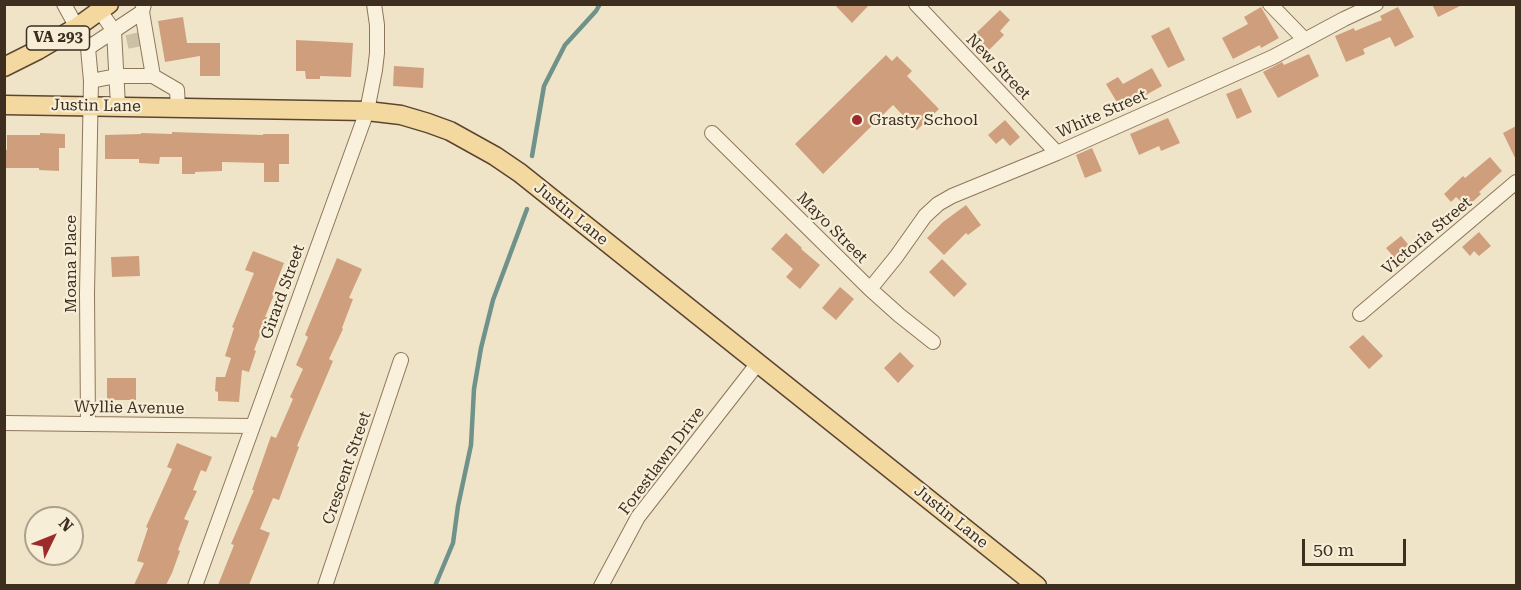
<!DOCTYPE html>
<html>
<head>
<meta charset="utf-8">
<style>
  body { margin:0 }
  #map { position:relative; width:1521px; height:590px; overflow:hidden; background:#f0e4c8; font-family:"Roboto Serif",serif }
  canvas { display:block }
  .frame { position:absolute; inset:0; border:6px solid #3d2e20; pointer-events:none }
  .north { position:absolute; left:24px; top:506px; width:60px; height:60px; box-sizing:border-box; background:#f7eed8; border:2px solid #ada18e; border-radius:50%; rotate:47deg; font-size:16px; font-weight:700; line-height:24px; text-align:center; color:#3d2e20 }
  .north::after { content:''; display:block; margin:auto; width:21px; height:27px; background:#9e2a2b; clip-path:polygon(50% 0,100% 100%,50% 72%,0 100%) }
  .scale { position:absolute; left:1302px; top:539px; width:104px; height:27px; box-sizing:border-box; border:3px solid #3d2e20; border-top:0; padding-left:8px; font-size:18px; line-height:21px; white-space:nowrap; color:#3d2e20; -webkit-text-stroke:4px #f7eed8; paint-order:stroke }
</style>
</head>
<body>
<div id="map">
<canvas width="1521" height="590"></canvas>
<div class="frame"></div>
<div class="north">N</div>
<div class="scale">50 m</div>
</div>
<script>
const context = document.querySelector('canvas').getContext('2d');
context.lineJoin = 'round';
const toPath = rows => new Path2D(rows.map(r => 'M' + r).join(''));
function trace(path, color, width, dash) { context.strokeStyle = color; context.lineWidth = width; context.lineCap = dash ? 'butt' : 'round'; context.setLineDash(dash || []); context.stroke(path); }
function fill(path, color) { context.fillStyle = color; context.fill(path, 'evenodd'); }
function write(font, color, halo, rows, align = 'center') {
  context.font = font + ' "Roboto Serif",serif'; context.lineWidth = 4.5; context.setLineDash([]); context.textBaseline = 'middle'; context.strokeStyle = halo; context.fillStyle = color; for (const [text, x, y, turn = 0] of rows) {
    context.save(); context.translate(x, y); context.rotate((+turn || 0) * Math.PI / 180); context.textAlign = isNaN(turn) ? turn : align; if (halo) context.strokeText(text, 0, 0); context.fillText(text, 0, 0); context.restore();
  }
}
trace(toPath([
  [532,156,544,86,565,45,596,11,600,4],
  [435,586,453,543,458,506,471,445,474,389,481,348,493,300,527,209]
]), '#6f938a', 4.5);
fill(toPath([
  [834,4,870,4,852,23],
  [1432,4,1464,4,1438,17],
  [1261,7,1279,38,1261,48,1260,45,1233,59,1222,38,1248,24,1244,17],
  [1398,7,1414,37,1395,47,1390,37,1363,49,1365,54,1346,62,1335,36,1354,28,1355,31,1382,20,1380,16],
  [1000,10,1010,20,1000,31,1004,35,989,50,974,35],
  [183,17,187,43,220,43,220,76,200,76,200,56,165,62,158,21],
  [1169,27,1185,60,1168,68,1151,36],
  [296,40,353,43,351,77,320,76,320,79,306,79,305,71,296,71],
  [1309,54,1319,76,1278,98,1263,72,1282,62,1284,65],
  [886,55,892,61,897,56,912,71,907,76,939,109,917,130,893,105,823,174,795,144],
  [394,66,424,68,423,88,393,86],
  [1152,68,1162,86,1121,109,1106,84,1118,77,1123,84],
  [1241,88,1252,112,1237,119,1226,94],
  [1168,118,1180,143,1161,151,1159,146,1139,155,1130,134],
  [1005,120,1020,137,1010,146,1003,138,996,144,988,135],
  [1516,126,1516,160,1503,133],
  [172,132,263,135,263,134,289,134,289,164,279,164,279,182,264,182,264,163,222,162,222,171,195,172,195,174,182,174,182,157,160,157,159,164,139,163,139,159,105,159,105,135,141,134,141,133,172,134],
  [40,133,65,134,65,148,59,148,59,171,39,170,39,168,4,168,4,150,7,150,7,135,40,135],
  [1092,148,1102,171,1085,178,1076,155],
  [1490,157,1502,171,1479,192,1481,194,1467,207,1456,197,1451,202,1444,194,1463,176,1465,178],
  [966,205,981,225,968,235,966,233,944,255,927,238,943,222],
  [1479,232,1491,246,1479,256,1474,251,1470,256,1462,247],
  [786,233,802,248,801,249,820,265,800,289,786,277,793,269,771,249],
  [1401,236,1413,250,1399,263,1386,248],
  [253,251,284,263,274,289,276,290,265,317,267,317,254,350,256,351,249,372,242,370,239,402,218,401,218,392,215,391,216,377,225,377,231,358,225,356,234,328,232,327,254,273,245,270],
  [139,256,140,276,112,277,111,257],
  [337,258,362,269,349,298,353,299,342,328,343,329,329,359,333,361,297,446,299,447,279,500,273,498,260,529,270,533,249,585,218,585,234,545,231,544,254,490,252,490,271,436,276,438,293,399,290,397,303,369,296,365,308,337,305,335],
  [942,259,967,284,954,297,929,272],
  [840,287,854,299,836,320,822,308],
  [1363,335,1383,356,1369,369,1349,347],
  [900,352,914,366,898,383,884,368],
  [107,378,136,378,136,400,107,400],
  [177,443,212,457,206,472,201,470,193,490,197,491,184,519,189,521,178,550,180,551,172,573,166,585,134,585,144,563,137,561,148,528,146,527,172,469,167,467]
]), '#cf9f7d');
trace(toPath([
  [127,42,141,39]
]), '#ccc0a6', 14, [14, 7]);
const minor = toPath([
  [64,4,88,48,91,81,87,293,88,423],
  [144,4,142,12,153,76,177,90,178,108],
  [916,4,1057,153],
  [1270,4,1305,40],
  [100,11,114,31,118,106],
  [88,48,142,12],
  [91,81,116,76,153,76],
  [712,133,870,289,899,315,933,342],
  [870,289,896,257,925,216,938,204,952,196,1057,153,1273,57,1344,19,1376,4],
  [1360,314,1516,182],
  [4,423,252,426],
  [195,586,367,111,375,70,377,53,377,25,374,4],
  [325,586,401,360],
  [601,586,638,517,758,363]
]);
const major = toPath([
  [4,67,38,50,77,27,109,4],
  [4,105,367,111,401,115,428,123,450,131,495,156,520,173,1037,586]
]);
trace(minor, '#8d765c', 16);
trace(major, '#5b4430', 21);
trace(minor, '#faf1dc', 14);
trace(major, '#f3d9a0', 18);
for (const [x, y, r, color] of [
  [857,120,6,"#9e2a2b"]
]) { const dot = new Path2D(); dot.arc(x, y, r, 0, 2 * Math.PI); context.fillStyle = color; context.fill(dot); trace(dot, '#f7eed8', 2); }
for (const [x, y, w] of [
  [58,38,63]
]) { const box = new Path2D(); box.roundRect(x - w / 2, y - 12, w, 24, 4.5); context.fillStyle = '#f7eed8'; context.fill(box); trace(box, '#3d2e20', 1.5); }
write('bold 15px', '#3d2e20', null, [
  ["VA 293",58,38]
]);
write('16px', '#3d2e20', '#f7eed8', [
  ["New Street",998,67,46],
  ["Justin Lane",96,106,1],
  ["White Street",1102,114,-24],
  ["Justin Lane",571,214,39],
  ["Mayo Street",832,228,45],
  ["Victoria Street",1427,236,-40],
  ["Moana Place",71,264,-90],
  ["Girard Street",283,292,-70],
  ["Wyllie Avenue",129,408,1],
  ["Forestlawn Drive",662,461,-53],
  ["Crescent Street",347,468,-71],
  ["Justin Lane",951,517,39]
]);
write('16px', '#3d2e20', '#f7eed8', [
  ["Grasty School",869,120]
], 'left');
</script>
</body>
</html>
